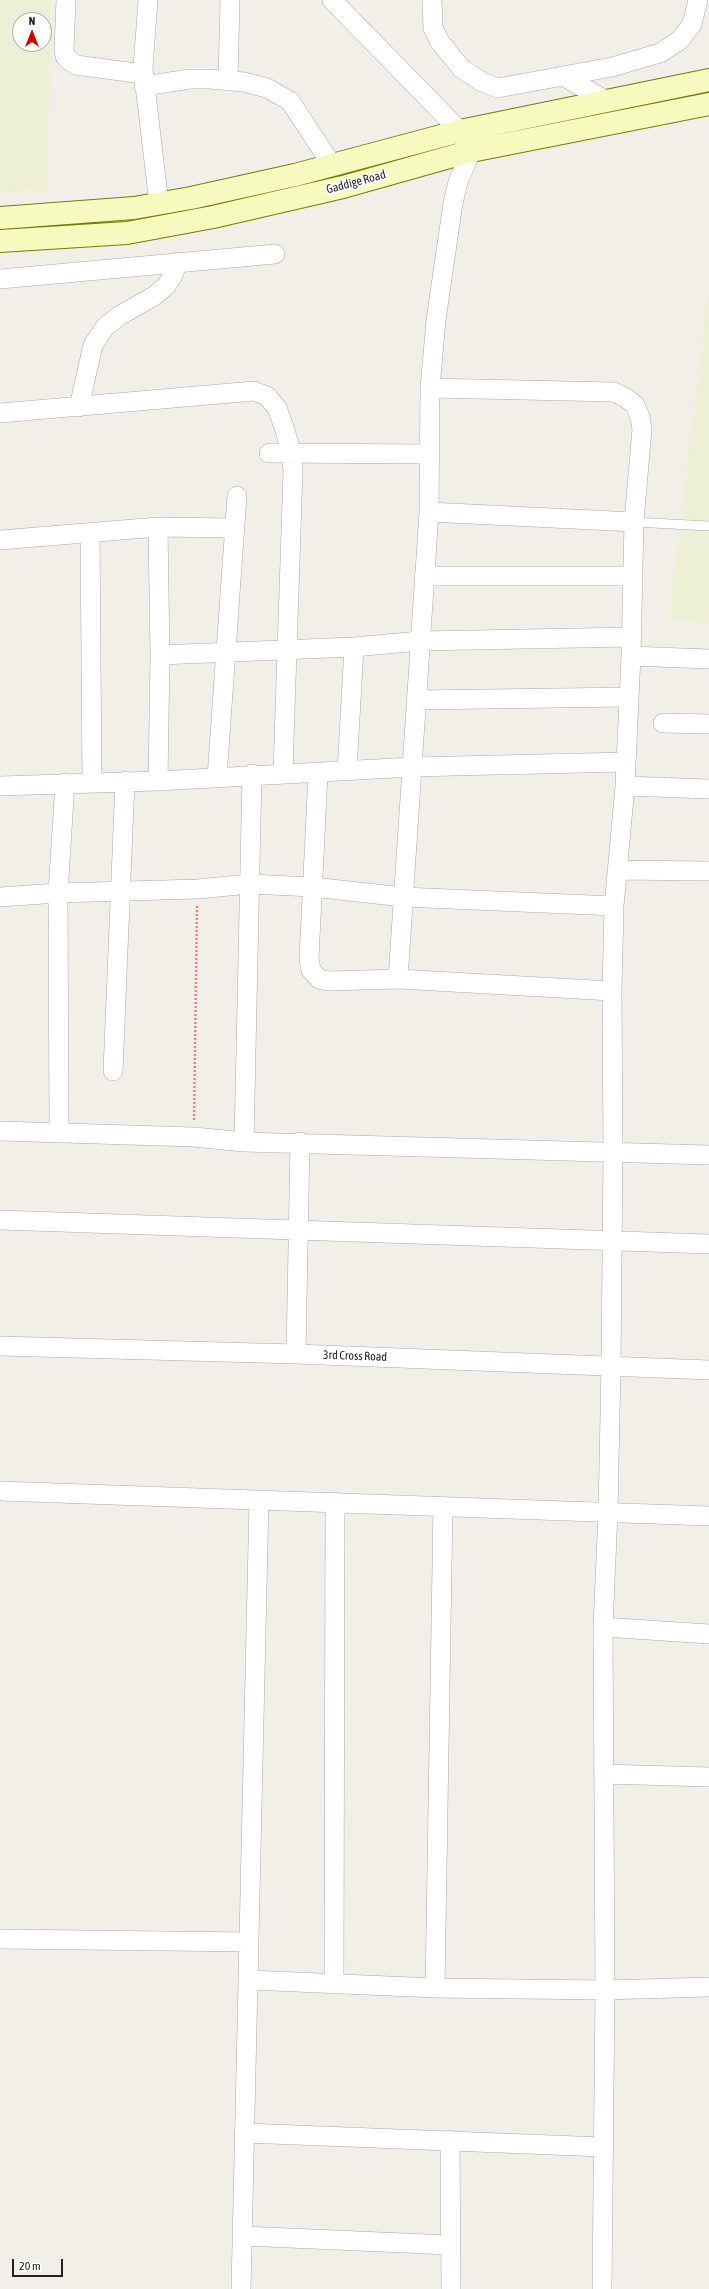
<!DOCTYPE html>
<html>
<head>
<meta charset="utf-8">
<style>
  body { margin:0 }
  #map { position:relative; width:709px; height:2289px; overflow:hidden; background:#f2efe9; font-family:"Asap Condensed",sans-serif }
  canvas { display:block }
  .north { position:absolute; left:12px; top:12px; width:40px; height:40px; box-sizing:border-box; background:#fff; border:1px solid #a7a7a7; border-radius:50%; rotate:0deg; font-size:11px; font-weight:700; line-height:16px; text-align:center; color:#222 }
  .north::after { content:''; display:block; margin:auto; width:14px; height:18px; background:#d40000; clip-path:polygon(50% 0,100% 100%,50% 72%,0 100%) }
  .scale { position:absolute; left:12px; top:2259px; width:51px; height:18px; box-sizing:border-box; border:2px solid #222; border-top:0; padding-left:5px; font-size:12px; line-height:14px; white-space:nowrap; color:#222; -webkit-text-stroke:3px #fff; paint-order:stroke }
</style>
</head>
<body>
<div id="map">
<canvas width="709" height="2289"></canvas>
<div class="north">N</div>
<div class="scale">20 m</div>
</div>
<script>
const context = document.querySelector('canvas').getContext('2d');
context.lineJoin = 'round';
function fill(path, color) { context.fillStyle = color; context.fill(path, 'evenodd'); }
const toPath = rows => new Path2D(rows.map(r => 'M' + r).join(''));
function trace(path, color, width, dash) { context.strokeStyle = color; context.lineWidth = width; context.lineCap = dash ? 'butt' : 'round'; context.setLineDash(dash || []); context.stroke(path); }
function write(font, color, halo, rows, align = 'center') {
  context.font = font + ' "Asap Condensed",sans-serif'; context.lineWidth = 4; context.setLineDash([]); context.textBaseline = 'middle'; context.strokeStyle = halo; context.fillStyle = color; for (const [text, x, y, turn = 0] of rows) {
    context.save(); context.translate(x, y); context.rotate((+turn || 0) * Math.PI / 180); context.textAlign = isNaN(turn) ? turn : align; if (halo) context.strokeText(text, 0, 0); context.fillText(text, 0, 0); context.restore();
  }
}
fill(toPath([
  [0,0,51,0,48,189,0,192],
  [20,20,44,20,44,44,20,44],
  [709,287,709,622,668,620]
]), '#eef0d5');
const service = toPath([
  [634,522,709,526]
]);
const minor = toPath([
  [66,0,64,49,65,56,70,61,76,65,143,74],
  [148,0,143,68,159,204],
  [332,0,460,131,471,151,458,182,453,203,436,320,430,388,429,512,398,979],
  [432,0,433,28,440,42,461,68,482,82,498,88,563,76,605,100],
  [563,76,612,67,660,53,680,40,692,24,698,0],
  [228,81,230,0],
  [144,86,190,79,210,79,244,82,267,88,290,101,332,165],
  [0,279,275,254],
  [430,388,614,392,626,398,635,405,640,417,642,429,634,522,631,656,625,786,614,906,612,991,613,1154,611,1366,608,1513,603,1627,605,1990,602,2289],
  [79,407,93,345,105,327,119,316,154,296,166,286,172,277,178,262],
  [0,413,254,391,267,396,277,408,285,430,291,453,293,471,283,772],
  [269,453,428,454],
  [429,512,634,522],
  [158,527,160,655,158,781],
  [90,533,92,782],
  [0,540,158,527,234,528],
  [424,576,631,576],
  [160,655,354,647,420,641,631,637],
  [631,656,709,659],
  [417,700,629,697],
  [663,723,709,724],
  [347,771,354,647],
  [318,773,309,959,311,970,319,979,328,981,398,979,612,991],
  [217,777,237,496],
  [0,786,158,781,412,767,625,762],
  [625,786,709,789],
  [617,870,709,871],
  [0,897,58,893,198,889,249,884,313,887,403,897,614,906],
  [113,1071,125,781],
  [0,1131,194,1137,244,1142,709,1155],
  [59,1132,58,893,65,783],
  [244,1142,252,774],
  [0,1220,709,1244],
  [0,1346,296,1354,709,1370],
  [296,1354,300,1142],
  [0,1491,709,1516],
  [603,1627,709,1634],
  [604,1774,709,1777],
  [0,1939,249,1942],
  [250,1980,435,1988,605,1990,709,1987],
  [334,1984,335,1502],
  [435,1988,443,1507],
  [245,2133,603,2147],
  [450,2140,451,2289],
  [243,2236,450,2245],
  [241,2289,259,1500]
]);
const secondary = toPath([
  [0,218,134,208,191,198,295,175,460,131,709,80],
  [0,241,127,233,213,217,343,187,471,151,709,104]
]);
trace(service, '#a9a9a9', 10);
trace(minor, '#a9a9a9', 20);
trace(secondary, '#707d05', 24);
trace(toPath([
  [194,1120,197,905]
]), '#fa8072', 2.5, [2, 2]);
trace(service, '#fff', 9);
trace(minor, '#fff', 19);
trace(secondary, '#f7fabf', 22);
write('12px', '#222', '#fff', [
  ["Gaddige Road",356,182,-15],
  ["3rd Cross Road",355,1356,2]
]);
</script>
</body>
</html>
